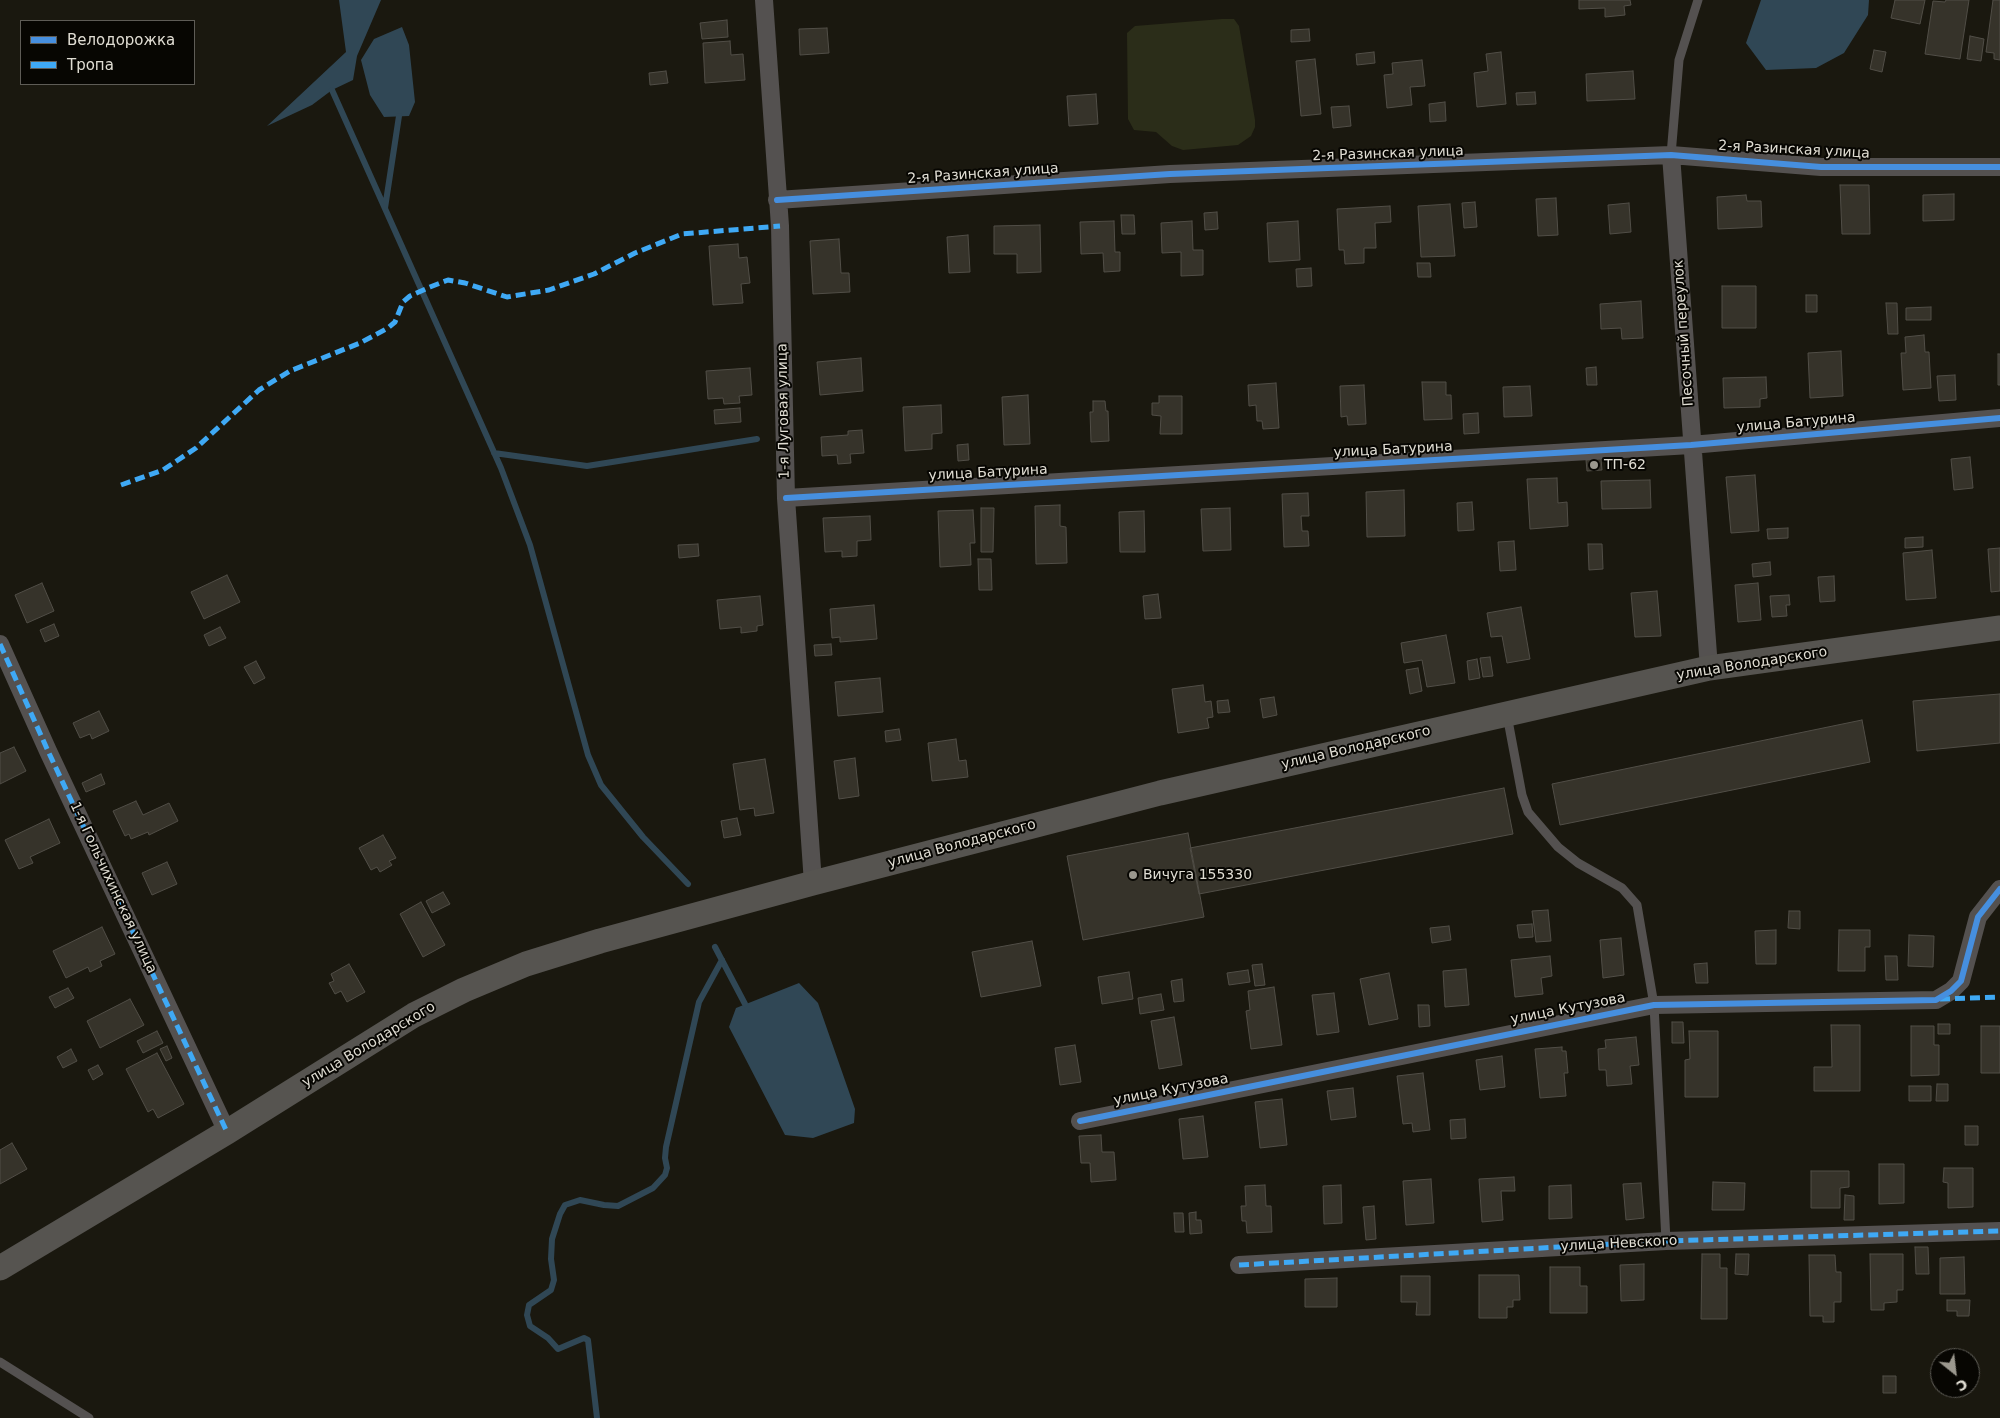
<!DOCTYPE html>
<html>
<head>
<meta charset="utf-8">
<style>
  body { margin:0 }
  #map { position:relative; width:2000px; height:1418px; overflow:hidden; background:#1a180f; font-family:"DejaVu Sans",sans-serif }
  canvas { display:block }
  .legend { position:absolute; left:20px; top:20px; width:175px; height:65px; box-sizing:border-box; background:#070602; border:1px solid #5e5c56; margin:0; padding:6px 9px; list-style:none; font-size:15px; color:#e0ddd3 }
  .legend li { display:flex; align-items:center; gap:10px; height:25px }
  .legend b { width:25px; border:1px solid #5e5c56 }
  .north { position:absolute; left:1930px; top:1348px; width:50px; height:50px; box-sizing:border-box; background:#070602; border:1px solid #5e5c56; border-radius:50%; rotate:151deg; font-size:14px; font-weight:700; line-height:20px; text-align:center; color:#e0ddd3 }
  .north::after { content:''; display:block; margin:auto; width:18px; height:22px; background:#9b988e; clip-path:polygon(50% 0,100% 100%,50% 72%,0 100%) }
</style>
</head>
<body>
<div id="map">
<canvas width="2000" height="1418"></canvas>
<ul class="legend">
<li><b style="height:6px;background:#468fdf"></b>Велодорожка</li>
<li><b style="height:6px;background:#3fa9f5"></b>Тропа</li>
</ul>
<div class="north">С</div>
</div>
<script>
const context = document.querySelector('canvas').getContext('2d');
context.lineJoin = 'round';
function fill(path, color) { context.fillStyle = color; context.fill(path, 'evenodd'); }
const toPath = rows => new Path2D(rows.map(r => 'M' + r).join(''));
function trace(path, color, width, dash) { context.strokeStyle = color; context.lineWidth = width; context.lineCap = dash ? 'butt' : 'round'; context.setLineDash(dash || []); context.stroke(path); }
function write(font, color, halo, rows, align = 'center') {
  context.font = font + ' "DejaVu Sans",sans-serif'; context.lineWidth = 4; context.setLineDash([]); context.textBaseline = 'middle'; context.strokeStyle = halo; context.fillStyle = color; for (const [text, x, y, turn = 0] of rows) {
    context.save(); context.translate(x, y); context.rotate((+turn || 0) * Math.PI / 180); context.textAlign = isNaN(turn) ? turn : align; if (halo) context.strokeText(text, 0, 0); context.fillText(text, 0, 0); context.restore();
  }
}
fill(toPath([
  [1222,19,1234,19,1239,26,1255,120,1255,127,1251,136,1238,145,1183,150,1172,146,1156,132,1134,130,1128,119,1127,33,1135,26]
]), '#2b2d19');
fill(toPath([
  [339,0,381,0,357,56,353,80,332,90,312,105,267,126,346,52],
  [1761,0,1869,0,1868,15,1844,53,1816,68,1766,70,1746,43],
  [402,27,409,45,415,102,409,116,384,117,370,95,361,60,374,39],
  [799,983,818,1003,855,1109,854,1123,813,1138,785,1135,729,1027,736,1008]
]), '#304755');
trace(toPath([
  [332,90,501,468,530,545,588,755,601,785,643,837,688,884],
  [385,208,399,116],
  [494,453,587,466,757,439],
  [715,947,745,1004],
  [597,1418,588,1340,584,1338,558,1349,548,1338,530,1326,527,1315,529,1305,551,1290,554,1280,551,1259,552,1239,560,1214,565,1205,580,1200,604,1205,618,1206,653,1188,665,1175,667,1168,665,1158,666,1147,699,1002,722,960]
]), '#304755', 6);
const building = toPath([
  [1579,0,1630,0,1631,5,1624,6,1625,15,1605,17,1605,8,1579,9,1579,0],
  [1895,0,1925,0,1920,24,1891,18,1895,0],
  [1946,0,1969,0,1960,59,1925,54,1933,1,1945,2,1946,0],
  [1993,0,2000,0,2000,60,1994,59,1994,53,1986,52,1993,0],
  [727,20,728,37,702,39,700,23,727,20],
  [827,28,829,53,800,55,799,29,827,28],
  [1309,29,1310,41,1291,42,1291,30,1309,29],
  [1970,36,1984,39,1981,61,1967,59,1970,36],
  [730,41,731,55,743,54,745,80,705,83,703,43,730,41],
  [1874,50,1886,52,1882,72,1870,69,1874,50],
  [1374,52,1375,63,1357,65,1356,54,1374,52],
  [1501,52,1506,104,1477,107,1474,73,1488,71,1486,54,1501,52],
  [1315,59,1321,114,1301,116,1296,61,1315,59],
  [1422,60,1425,86,1410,87,1412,105,1387,108,1384,75,1393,74,1392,63,1422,60],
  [666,71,668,83,650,85,649,73,666,71],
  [1633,71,1635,99,1587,101,1586,74,1633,71],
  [1535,92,1536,104,1517,105,1516,93,1535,92],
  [1096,94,1098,124,1069,126,1067,96,1096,94],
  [1445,102,1446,121,1430,122,1429,104,1445,102],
  [1349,106,1351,126,1333,128,1331,107,1349,106],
  [1840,185,1869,185,1870,234,1842,234,1840,185],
  [1954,194,1954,220,1923,221,1923,195,1954,194],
  [1746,195,1747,201,1761,201,1762,227,1718,229,1717,197,1746,195],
  [1556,198,1558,235,1538,236,1536,199,1556,198],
  [1475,202,1477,227,1464,228,1462,203,1475,202],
  [1629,203,1631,232,1610,234,1608,205,1629,203],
  [1450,204,1455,256,1421,257,1418,206,1450,204],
  [1390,206,1391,222,1375,223,1376,248,1364,248,1364,263,1345,264,1344,250,1339,250,1337,209,1390,206],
  [1217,212,1218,229,1205,230,1204,213,1217,212],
  [1121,215,1134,215,1135,234,1122,234,1121,215],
  [1114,221,1115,252,1120,252,1120,271,1104,272,1103,253,1081,254,1080,222,1114,221],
  [1192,221,1193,250,1203,250,1203,275,1181,276,1181,252,1162,253,1161,223,1192,221],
  [1298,221,1300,260,1269,262,1267,223,1298,221],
  [1040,225,1041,272,1017,273,1017,254,994,254,994,226,1040,225],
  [968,235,970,272,949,273,947,237,968,235],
  [839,239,841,273,849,273,850,292,813,294,810,241,839,239],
  [738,244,739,258,747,257,750,283,741,284,743,303,713,305,709,246,738,244],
  [1417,263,1430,263,1431,277,1418,277,1417,263],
  [1311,268,1312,286,1297,287,1296,269,1311,268],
  [1722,286,1756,286,1756,328,1722,328,1722,286],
  [1806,295,1817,295,1817,312,1806,312,1806,295],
  [1641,301,1643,338,1622,339,1621,328,1601,329,1600,304,1641,301],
  [1886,303,1897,303,1898,334,1888,334,1886,303],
  [1931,307,1931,320,1906,320,1906,308,1931,307],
  [1924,335,1925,352,1929,352,1931,388,1903,390,1901,353,1906,353,1905,337,1924,335],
  [1841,351,1843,396,1810,398,1808,353,1841,351],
  [1998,354,2000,354,2000,385,1998,385,1998,354],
  [861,358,863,391,820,395,817,362,861,358],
  [1596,367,1597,385,1587,385,1586,368,1596,367],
  [750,368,752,395,739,396,740,403,724,404,723,398,708,399,706,371,750,368],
  [1955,375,1956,400,1939,401,1937,376,1955,375],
  [1766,377,1767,398,1760,399,1760,407,1724,408,1723,378,1766,377],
  [1422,382,1446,382,1446,395,1451,395,1452,419,1424,420,1422,382],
  [1276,383,1279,428,1263,429,1262,421,1257,421,1256,405,1249,406,1248,385,1276,383],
  [1364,385,1366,424,1348,425,1347,416,1341,417,1340,386,1364,385],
  [1530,386,1532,416,1504,417,1503,387,1530,386],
  [1028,395,1030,444,1004,445,1002,397,1028,395],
  [1159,396,1182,396,1182,434,1160,434,1161,416,1152,415,1152,403,1159,403,1159,396],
  [1093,401,1105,401,1106,411,1108,411,1109,441,1091,442,1090,412,1093,412,1093,401],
  [941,405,942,433,932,434,932,449,905,451,903,407,941,405],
  [740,408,741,422,715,424,714,410,740,408],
  [1478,413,1479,433,1464,434,1463,414,1478,413],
  [862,430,864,453,850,454,851,463,838,464,837,455,822,456,821,437,848,435,848,431,862,430],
  [968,444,969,460,958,461,957,445,968,444],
  [1970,457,1973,488,1954,490,1951,459,1970,457],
  [1601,459,1602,470,1587,471,1586,460,1601,459],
  [1755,475,1759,531,1731,533,1726,477,1755,475],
  [1557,478,1558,503,1567,502,1568,526,1530,529,1527,479,1557,478],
  [1650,480,1651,508,1602,509,1601,481,1650,480],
  [1404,490,1405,536,1367,537,1366,492,1404,490],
  [1308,493,1309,516,1301,516,1302,531,1308,531,1309,546,1284,547,1282,494,1308,493],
  [1472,502,1474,530,1458,531,1457,503,1472,502],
  [1060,505,1060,526,1066,527,1067,563,1036,564,1035,506,1060,505],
  [981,508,994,508,993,552,981,552,981,508],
  [1230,508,1231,550,1203,551,1201,509,1230,508],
  [973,510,975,543,970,543,971,565,940,567,938,511,973,510],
  [1144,511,1145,552,1120,552,1119,512,1144,511],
  [870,516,871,540,857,541,857,556,842,557,842,551,825,552,823,518,870,516],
  [1788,528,1788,538,1768,539,1767,529,1788,528],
  [1923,537,1923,547,1905,548,1905,538,1923,537],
  [1514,541,1516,570,1500,571,1498,542,1514,541],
  [698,544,699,556,679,558,678,545,698,544],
  [1588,544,1602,544,1603,569,1589,570,1588,544],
  [2000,548,2000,591,1991,592,1988,549,2000,548],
  [1932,550,1936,598,1906,600,1903,553,1932,550],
  [978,559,991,559,992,590,979,590,978,559],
  [1770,562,1771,575,1753,577,1752,564,1770,562],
  [227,575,240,602,204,619,191,592,227,575],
  [1834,576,1835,601,1820,602,1818,577,1834,576],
  [42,583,54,611,27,623,15,595,42,583],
  [1758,583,1761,620,1738,622,1735,585,1758,583],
  [1657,591,1661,636,1635,637,1631,593,1657,591],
  [1158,594,1161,618,1145,619,1143,596,1158,594],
  [1789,595,1790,605,1786,605,1787,616,1772,617,1770,596,1789,595],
  [760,596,763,625,757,626,757,631,741,633,741,627,720,629,717,600,760,596],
  [874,605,877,639,840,642,840,637,832,638,830,609,874,605],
  [1521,607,1530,659,1507,663,1502,636,1491,637,1487,613,1521,607],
  [54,624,59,636,45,642,40,630,54,624],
  [220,627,226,638,209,646,204,635,220,627],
  [1446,635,1455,683,1427,687,1422,660,1404,663,1401,643,1446,635],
  [831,644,832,655,815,656,814,645,831,644],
  [1490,657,1493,676,1483,677,1480,658,1490,657],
  [1477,659,1480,678,1469,680,1467,661,1477,659],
  [256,661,265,678,254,684,244,667,256,661],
  [1418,668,1422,691,1410,694,1406,670,1418,668],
  [880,678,883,712,838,716,835,682,880,678],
  [1203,685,1205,702,1211,701,1213,717,1207,718,1209,728,1178,733,1172,689,1203,685],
  [2000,694,2000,743,1917,751,1913,701,2000,694],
  [1274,697,1277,715,1263,718,1260,699,1274,697],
  [1228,700,1230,712,1218,713,1217,701,1228,700],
  [99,711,109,731,92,739,90,734,80,738,73,723,99,711],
  [1862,720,1870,762,1560,825,1552,784,1862,720],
  [899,729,901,740,886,742,885,731,899,729],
  [956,739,959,761,966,760,968,777,932,781,928,743,956,739],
  [14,747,26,771,0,784,0,753,14,747],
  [855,758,859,796,839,799,834,761,855,758],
  [765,759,774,813,755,816,754,808,740,810,733,764,765,759],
  [101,774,105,784,86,792,82,783,101,774],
  [1504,788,1513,834,1199,894,1190,848,1504,788],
  [136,801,143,815,169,803,178,821,149,835,148,832,131,839,129,834,125,836,113,811,136,801],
  [737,818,741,835,724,838,721,821,737,818],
  [49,819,60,843,30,857,33,863,19,869,5,840,49,819],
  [1188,833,1204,917,1083,940,1067,856,1188,833],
  [383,835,396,858,389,861,392,865,380,872,377,867,371,870,359,848,383,835],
  [167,862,177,884,152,895,142,873,167,862],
  [443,892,450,904,432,913,426,901,443,892],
  [421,902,445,945,423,957,400,914,421,902],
  [1548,910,1551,941,1536,942,1532,911,1548,910],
  [1789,911,1800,911,1800,929,1788,928,1789,911],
  [1532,924,1533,937,1519,938,1517,925,1532,924],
  [1449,926,1451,940,1432,943,1430,928,1449,926],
  [102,927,115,954,100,961,102,966,90,972,88,967,66,978,53,951,102,927],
  [1776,930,1776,964,1756,964,1755,931,1776,930],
  [1839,930,1870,930,1870,947,1865,947,1865,971,1838,971,1839,930],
  [1909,935,1934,936,1933,967,1908,966,1909,935],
  [1621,938,1624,975,1603,978,1600,940,1621,938],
  [1032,941,1041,986,981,997,972,952,1032,941],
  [1550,956,1552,976,1541,978,1543,994,1515,997,1511,960,1550,956],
  [1885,956,1897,956,1898,980,1886,980,1885,956],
  [1707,963,1708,983,1696,983,1694,964,1707,963],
  [349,964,365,992,347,1002,341,991,335,994,329,983,334,981,331,974,349,964],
  [1262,964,1265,985,1255,986,1252,965,1262,964],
  [1466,969,1469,1005,1445,1007,1443,971,1466,969],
  [1248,970,1250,982,1229,985,1227,973,1248,970],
  [1129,972,1133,999,1102,1004,1098,977,1129,972],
  [1389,973,1398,1019,1369,1025,1360,979,1389,973],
  [1182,979,1184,1001,1174,1002,1171,981,1182,979],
  [1274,987,1282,1045,1251,1049,1246,1011,1250,1010,1248,991,1274,987],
  [68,988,74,998,55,1008,49,997,68,988],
  [1334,993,1339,1032,1317,1035,1312,995,1334,993],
  [1161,994,1164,1010,1140,1014,1138,998,1161,994],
  [130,999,144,1025,100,1048,87,1021,130,999],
  [1418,1005,1429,1005,1430,1026,1419,1027,1418,1005],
  [1174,1017,1182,1065,1159,1069,1151,1021,1174,1017],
  [1672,1022,1683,1022,1684,1043,1672,1043,1672,1022],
  [1938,1024,1950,1024,1950,1034,1938,1034,1938,1024],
  [1831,1025,1860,1025,1860,1091,1814,1091,1814,1067,1832,1067,1831,1025],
  [1911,1026,1934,1026,1934,1045,1939,1045,1939,1075,1911,1076,1911,1026],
  [1981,1026,2000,1026,2000,1073,1981,1073,1981,1026],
  [157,1031,163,1043,143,1053,137,1041,157,1031],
  [1689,1031,1718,1031,1718,1097,1685,1097,1685,1060,1690,1059,1689,1031],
  [1636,1037,1639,1065,1630,1066,1632,1084,1607,1086,1606,1070,1599,1070,1598,1049,1606,1048,1605,1040,1636,1037],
  [1075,1045,1081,1082,1060,1085,1055,1048,1075,1045],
  [167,1046,172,1058,166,1061,160,1049,167,1046],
  [1562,1047,1562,1051,1566,1051,1568,1073,1564,1073,1566,1096,1540,1098,1535,1049,1562,1047],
  [71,1049,77,1061,63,1068,57,1057,71,1049],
  [157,1053,184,1104,158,1118,153,1109,148,1112,126,1069,157,1053],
  [1502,1056,1505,1087,1480,1090,1476,1060,1502,1056],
  [98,1065,103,1074,93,1080,88,1070,98,1065],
  [1423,1073,1430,1130,1413,1132,1412,1123,1403,1124,1397,1076,1423,1073],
  [1937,1084,1948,1084,1948,1101,1936,1101,1937,1084],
  [1909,1086,1931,1086,1931,1101,1909,1101,1909,1086],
  [1353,1088,1356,1117,1331,1120,1327,1091,1353,1088],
  [1282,1099,1287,1145,1260,1148,1255,1102,1282,1099],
  [1203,1116,1208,1157,1183,1159,1179,1119,1203,1116],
  [1465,1119,1466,1138,1451,1139,1450,1120,1465,1119],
  [1965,1126,1978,1126,1978,1145,1965,1145,1965,1126],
  [1101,1135,1102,1152,1114,1152,1116,1180,1091,1182,1090,1163,1081,1163,1079,1136,1101,1135],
  [12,1143,27,1169,0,1184,0,1150,12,1143],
  [1879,1164,1904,1164,1904,1203,1879,1204,1879,1164],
  [1944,1168,1973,1168,1973,1207,1948,1208,1948,1183,1943,1182,1944,1168],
  [1811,1171,1849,1171,1849,1187,1840,1188,1840,1208,1811,1208,1811,1171],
  [1514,1177,1515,1191,1501,1191,1503,1220,1482,1222,1479,1179,1514,1177],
  [1431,1179,1434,1223,1406,1225,1403,1181,1431,1179],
  [1713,1182,1745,1183,1744,1210,1712,1210,1713,1182],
  [1641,1183,1644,1218,1626,1220,1623,1184,1641,1183],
  [1265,1185,1266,1206,1271,1206,1272,1232,1247,1233,1246,1221,1242,1221,1241,1206,1246,1206,1245,1186,1265,1185],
  [1341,1185,1342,1223,1324,1224,1323,1186,1341,1185],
  [1571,1185,1572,1218,1549,1219,1549,1186,1571,1185],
  [1845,1195,1854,1196,1854,1220,1844,1220,1845,1195],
  [1374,1206,1376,1239,1366,1240,1363,1207,1374,1206],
  [1196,1212,1196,1220,1201,1220,1202,1233,1190,1234,1189,1213,1196,1212],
  [1174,1213,1183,1213,1184,1232,1175,1232,1174,1213],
  [1915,1247,1928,1247,1929,1274,1916,1274,1915,1247],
  [1702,1254,1720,1254,1720,1268,1727,1268,1727,1319,1701,1319,1702,1254],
  [1736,1254,1749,1254,1748,1275,1735,1274,1736,1254],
  [1870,1254,1903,1254,1903,1290,1897,1290,1897,1302,1884,1303,1884,1310,1871,1310,1870,1254],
  [1809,1255,1835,1255,1836,1272,1841,1272,1841,1302,1834,1302,1834,1322,1823,1322,1823,1316,1810,1316,1809,1255],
  [1964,1257,1965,1294,1940,1294,1940,1258,1964,1257],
  [1644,1264,1644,1300,1621,1301,1620,1265,1644,1264],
  [1550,1267,1580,1267,1580,1286,1587,1286,1587,1313,1550,1313,1550,1267],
  [1479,1275,1519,1275,1520,1300,1513,1300,1513,1307,1507,1307,1507,1318,1479,1318,1479,1275],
  [1401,1276,1430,1276,1430,1315,1416,1315,1417,1302,1401,1302,1401,1276],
  [1337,1278,1337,1307,1305,1307,1305,1279,1337,1278],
  [1947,1300,1970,1300,1969,1316,1957,1316,1957,1311,1947,1311,1947,1300],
  [1883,1376,1896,1376,1896,1393,1883,1393,1883,1376]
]);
fill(building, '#36332a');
trace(building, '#514e47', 1);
trace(toPath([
  [1671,155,1679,60,1698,0],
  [1507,715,1522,795,1528,812,1558,847,1578,863,1622,888,1637,905,1654,1005,1666,1241],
  [0,1362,89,1418]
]), '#545150', 9);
trace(toPath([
  [764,0,780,226,786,498,813,883],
  [1671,155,1709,668],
  [777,200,1170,174,1671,155,1821,167,2000,167],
  [786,498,1691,445,2000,418],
  [0,644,48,751,227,1132],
  [1080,1121,1654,1005,1936,1000,1951,991,1961,981,1978,917,2000,889],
  [1239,1265,1666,1241,2000,1231]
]), '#545150', 18);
trace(toPath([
  [0,1268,227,1132,414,1015,464,990,526,964,600,941,813,883,1160,793,1709,668,2000,628]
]), '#565450', 25);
trace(toPath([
  [121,485,163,470,196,448,259,390,290,371,360,343,388,328,395,322,403,302,410,296,430,287,448,280,465,283,507,297,549,290,594,274,635,253,682,234,780,226],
  [0,644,48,751,227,1132],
  [1940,999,2000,997],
  [1239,1265,1666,1241,2000,1231]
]), '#3fa9f5', 5, [10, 5]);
trace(toPath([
  [777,200,1170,174,1671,155,1821,167,2000,167],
  [786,498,1691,445,2000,418],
  [1080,1121,1654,1005,1936,1000,1951,991,1961,981,1978,917,2000,889]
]), '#468fdf', 6);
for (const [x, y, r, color] of [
  [1594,465,5,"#9b988e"],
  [1133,875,5,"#9b988e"]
]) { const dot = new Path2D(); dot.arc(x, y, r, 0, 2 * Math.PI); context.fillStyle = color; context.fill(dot); trace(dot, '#070602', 2); }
write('14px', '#e0ddd3', '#070602', [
  ["2-я Разинская улица",1794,150,3],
  ["2-я Разинская улица",1388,154,-2],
  ["2-я Разинская улица",983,174,-4],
  ["Песочный переулок",1684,333,-94],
  ["1-я Луговая улица",784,411,-91],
  ["улица Батурина",1796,423,-5],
  ["улица Батурина",1393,450,-3],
  ["улица Батурина",988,473,-3],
  ["улица Володарского",1752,664,-9],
  ["улица Володарского",1356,748,-13],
  ["улица Володарского",962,844,-15],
  ["1-я Гольчихинская улица",113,888,65],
  ["улица Кутузова",1568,1009,-11],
  ["улица Володарского",369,1045,-31],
  ["улица Кутузова",1171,1090,-11],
  ["улица Невского",1619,1244,-3]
]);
write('14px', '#e0ddd3', '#070602', [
  ["ТП-62",1604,465],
  ["Вичуга 155330",1143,875]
], 'left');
</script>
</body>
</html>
